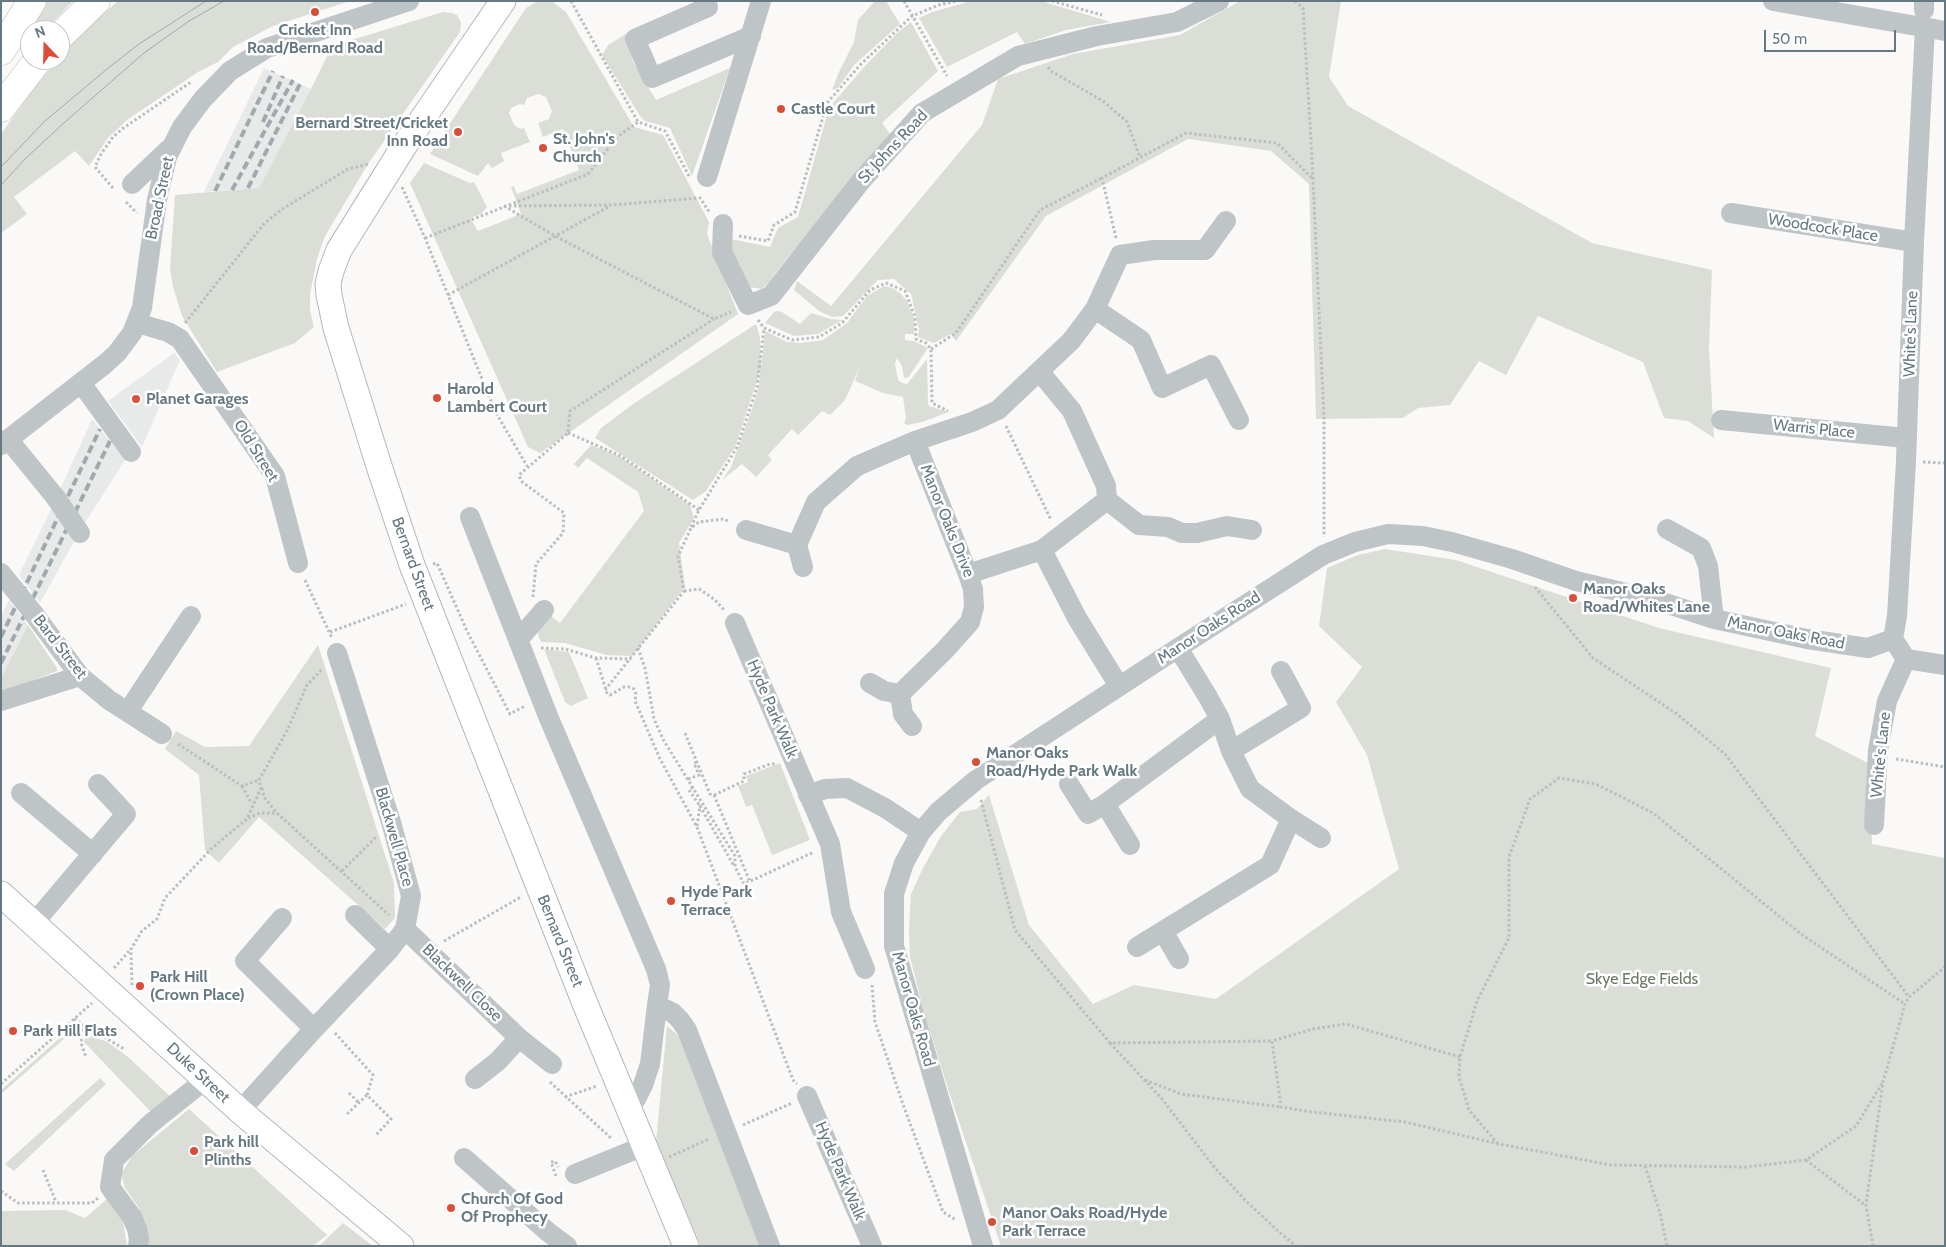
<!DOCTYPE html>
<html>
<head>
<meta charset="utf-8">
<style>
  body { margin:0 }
  #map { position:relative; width:1946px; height:1247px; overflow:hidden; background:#faf9f8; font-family:Cabin,sans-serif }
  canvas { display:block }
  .frame { position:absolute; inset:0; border:2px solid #667881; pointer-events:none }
  .north { position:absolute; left:20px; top:20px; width:50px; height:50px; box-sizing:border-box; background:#fff; border:1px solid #c2c9cd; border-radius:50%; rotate:339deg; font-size:14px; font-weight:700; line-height:20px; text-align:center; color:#667881 }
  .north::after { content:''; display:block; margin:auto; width:18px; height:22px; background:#da4e37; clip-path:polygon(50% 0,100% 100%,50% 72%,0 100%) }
  .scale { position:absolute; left:1764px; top:30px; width:132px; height:22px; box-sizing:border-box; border:2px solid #667881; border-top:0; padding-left:6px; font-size:15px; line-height:18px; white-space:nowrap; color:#667881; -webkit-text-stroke:4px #fff; paint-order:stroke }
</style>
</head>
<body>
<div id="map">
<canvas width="1946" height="1247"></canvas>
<div class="frame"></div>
<div class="north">N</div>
<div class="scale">50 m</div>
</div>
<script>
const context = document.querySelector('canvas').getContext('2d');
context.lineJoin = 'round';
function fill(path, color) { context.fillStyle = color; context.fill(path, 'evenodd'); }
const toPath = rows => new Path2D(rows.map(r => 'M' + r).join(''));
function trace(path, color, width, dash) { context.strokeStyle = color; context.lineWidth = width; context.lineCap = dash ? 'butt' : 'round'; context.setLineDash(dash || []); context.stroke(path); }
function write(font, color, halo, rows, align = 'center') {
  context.font = font + ' Cabin,sans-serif'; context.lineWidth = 5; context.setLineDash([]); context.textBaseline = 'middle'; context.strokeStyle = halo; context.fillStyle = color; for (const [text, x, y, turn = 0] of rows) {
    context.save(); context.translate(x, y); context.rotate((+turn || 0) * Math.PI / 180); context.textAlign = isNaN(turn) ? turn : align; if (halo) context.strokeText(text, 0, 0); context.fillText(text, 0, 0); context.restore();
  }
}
fill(toPath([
  [264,68,311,89,259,188,204,192],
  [174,353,180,360,142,447,108,401],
  [92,419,125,460,83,526,59,492],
  [53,505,76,538,40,603,19,575],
  [9,600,28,625,1,678,1,616]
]), '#e8e9e9');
fill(toPath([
  [46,1,73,1,45,30,30,30,30,36,26,34],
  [118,1,350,1,273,26,233,47,218,62,198,72,127,120,108,138,89,166,75,151,14,197,27,214,1,233,1,134,31,92,57,60,60,60,60,56,85,30],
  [875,1,886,1,900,24,854,65,838,88,832,90,838,74,854,42,858,20],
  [971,1,1041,1,1111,22,1066,30,1025,44,1017,32,947,67,919,18,932,12],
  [1240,1,1341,1,1329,77,1348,106,1592,243,1712,270,1709,348,1714,438,1688,421,1664,418,1643,362,1538,316,1506,375,1479,361,1450,405,1418,408,1403,418,1316,419,1309,184,1271,151,1188,139,1046,216,956,341,951,334,934,343,918,337,919,330,911,294,894,279,878,280,843,316,832,317,819,311,794,290,797,281,831,306,982,125,998,79,1073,54,1180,35],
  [536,2,553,2,566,12,634,127,663,135,709,222,707,234,738,314,540,453,528,447,410,183,424,163,470,183,474,182,487,207,481,214,470,218,478,231,521,214,511,187,514,186,517,194,579,170,563,129,543,137,538,123,549,119,552,111,546,97,538,94,527,98,524,105,520,104,511,108,509,113,514,125,520,129,524,128,530,142,501,153,504,161,492,168,488,163,478,176,430,154,526,8],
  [443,12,452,13,457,15,461,22,460,32,368,164,325,236,317,259,310,294,310,311,314,327,295,343,217,372,182,316,173,287,170,268,175,195,259,188,311,89,332,46],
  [911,22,938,71,882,123,891,135,780,267,769,282,762,289,749,287,726,238,770,247,778,228,798,217,827,115,833,103,864,67,897,33],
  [626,34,633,62,656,100,730,68,692,176,670,128,645,121,640,116,602,55,608,45],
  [884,286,892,288,900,293,907,301,914,319,914,334,905,334,905,340,914,341,928,348,908,378,904,378,902,366,897,358,895,364,898,380,902,383,907,384,927,359,928,404,929,406,949,412,922,422,907,425,904,423,906,418,903,397,883,393,855,381,861,364,845,400,830,415,822,411,798,435,792,429,768,455,772,460,756,477,742,464,722,480,731,467,752,409,759,385,760,371,735,447,706,491,693,500,595,438,601,428,636,402,756,324,760,337,761,369,765,331,787,342,801,343,823,340,847,323,867,296],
  [777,311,782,312,800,324,811,313,831,319,842,320,818,334,794,336,765,323,774,312],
  [591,445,619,456,690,505,694,518,679,543,685,587,632,656,606,655,565,643,541,642,538,635,540,622,545,611,560,623,644,511,638,492,587,458,578,468,574,464],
  [1385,549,1456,560,1659,628,1831,668,1815,736,1870,764,1872,844,1945,858,1945,1246,1001,1246,950,1095,924,1012,910,957,909,927,911,894,922,870,941,836,960,812,977,809,989,795,1029,925,1093,1004,1134,985,1216,999,1399,869,1367,755,1336,702,1362,667,1319,626,1327,568,1358,555],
  [28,625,57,668,57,671,1,693,1,678],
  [318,645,394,883,395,918,385,929,259,817,219,863,205,850,199,775,165,749,176,731,205,747,249,746],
  [544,649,569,652,588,698,571,706,565,702],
  [780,763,810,840,772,855,752,805,746,807,738,786,748,782,746,776],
  [667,1026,680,1037,763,1246,701,1246,656,1142],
  [71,1028,73,1031,1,1094,1,1090],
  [86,1035,106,1041,128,1057,173,1099,159,1111,150,1111,84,1042],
  [100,1078,106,1084,14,1171,5,1164],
  [189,1109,327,1235,313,1246,149,1246,139,1208,125,1188,121,1174,132,1156],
  [107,1199,122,1214,127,1246,1,1246,1,1211,65,1210,85,1218],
  [343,1223,373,1246,319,1246]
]), '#daded7');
const major = toPath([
  [503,1,404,146,339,250,331,271,328,284,329,295,336,328,380,469,412,565,586,1006,686,1246],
  [1,894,240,1111,401,1246]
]);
const highway = toPath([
  [60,36,96,1],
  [1,51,32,1],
  [1,108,38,60]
]);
trace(major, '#b3b9bc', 27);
trace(highway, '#b3b8bb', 29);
trace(toPath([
  [571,1,638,122],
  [904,1,947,76],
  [1052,1,1102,15],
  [1295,1,1303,8,1312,158,1324,418,1324,537],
  [1048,67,1051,71,1103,101,1127,122,1140,157],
  [402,187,425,238,495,411,527,466],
  [113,188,95,167,101,154,113,137,122,129,191,82],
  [126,202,137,213],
  [504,206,555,236,714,319,731,312],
  [504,206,611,205,700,198,710,213],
  [739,236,768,241,774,225,795,212,827,103,861,64,912,16,939,5,956,1],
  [425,238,588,174,617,137,638,122,665,131,689,176],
  [1116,238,1102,178,1186,133,1277,143,1313,179],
  [448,295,610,206],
  [758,320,764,328,792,340,819,337,842,323,870,290,886,283,905,291,915,317,916,339,926,343,931,349,932,403,948,411],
  [185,323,263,225,272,217,284,208,348,169,369,164],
  [931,349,956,333,1040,210,1102,178],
  [1006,426,1051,520],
  [568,433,621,456,699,510],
  [1923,462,1945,463],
  [691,527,699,510,737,447,757,387,764,328],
  [433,564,437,563,467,631,510,714,523,707,523,705],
  [305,580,332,638],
  [1535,587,1593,658,1677,714,1725,754,1909,997],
  [684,591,699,589,714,599,725,611],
  [533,597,536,564,563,533,564,513,521,481,519,475,568,433,570,411,714,319],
  [330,632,406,604],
  [541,648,565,649,596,658,631,659],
  [638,648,645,668,654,719,664,741,735,856,735,867,744,884,814,852],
  [596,658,607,693,610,695,624,687,629,687,634,689,636,694,635,701,660,759,697,827,793,1080,797,1084],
  [605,690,684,591,678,556,691,528,699,522,724,519,730,522],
  [685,733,710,794,714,795,750,882],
  [178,744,242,786,259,780],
  [1896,759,1945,767],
  [688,779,699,775,694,763,697,762],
  [242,786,252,804],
  [693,787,689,790,700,806],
  [262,788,264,797,277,813,389,915],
  [714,795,744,781,744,774,770,764,776,764],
  [981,800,1015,930,1110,1043,1272,1041],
  [248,818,260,813,277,813],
  [697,826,700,806,734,866],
  [342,871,376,837],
  [444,941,521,897],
  [114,968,131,949],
  [132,985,131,949,142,931,157,919,165,898,212,848,247,819,261,788,259,780,287,731,307,685,323,668],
  [872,985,875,1022,904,1107,943,1212,956,1220],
  [74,1019,124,1049],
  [83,1024,81,1043,86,1057],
  [335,1033,373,1075,367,1095,391,1119,375,1136],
  [1110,1043,1162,1099,1215,1168,1246,1201,1278,1231,1296,1246],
  [1460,1057,1346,1024,1313,1029,1272,1041,1281,1107,1312,1112,1405,1122,1499,1144,1611,1165,1746,1167,1806,1160,1856,1126,1883,1082],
  [1145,1080,1181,1094,1281,1107],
  [550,1082,612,1139],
  [1,1084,92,1003],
  [349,1093,359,1103],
  [565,1097,597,1086],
  [347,1114,367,1095],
  [743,1125,792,1103],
  [1498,1144,1469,1110,1459,1077,1460,1057,1477,1001,1509,938,1509,857,1530,799,1559,778,1596,784,1653,813,1801,934,1905,1004],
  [669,1157,709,1139],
  [1806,1160,1865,1205],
  [1645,1166,1660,1213,1667,1246],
  [43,1170,56,1202],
  [556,1176,551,1162,555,1161,558,1167],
  [1,1191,18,1203,92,1203,98,1198],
  [1873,1246,1866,1205,1883,1082,1905,1004,1909,997,1945,967]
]), '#babec0', 3, [2.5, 2.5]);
trace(toPath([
  [1773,1,1945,31],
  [1924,1,1924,10],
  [708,7,635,39,652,78,751,36],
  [707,177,761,1],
  [132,184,169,149],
  [1731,213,1914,242],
  [723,224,722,252,748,305,771,296,861,181,922,113,1018,56,1097,36,1177,22,1219,1],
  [1095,309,1141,340,1162,388,1211,365,1239,420],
  [137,323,168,332,180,339,275,476,298,563],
  [1040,372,1072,411,1106,486,1107,500,1042,550,1077,618,1119,686],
  [81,383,131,452],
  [1721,420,1906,438],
  [8,439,56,498],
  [1,445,105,364,117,353,132,333,142,308,157,200,167,157,182,127,203,99,230,71,267,48,409,1],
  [1107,500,1139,525,1168,527,1182,533,1197,533,1227,526,1252,530],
  [470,517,548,716,656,969,660,985,657,1005,673,1013,680,1020,687,1030,770,1246],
  [1667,529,1701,548,1708,566,1714,619],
  [746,530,797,545],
  [803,567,797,545,816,502,857,466,915,441,972,422,998,410,1071,341,1095,309,1120,255,1154,250,1205,250,1226,221],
  [1,573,14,589],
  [968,574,1042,550],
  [34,614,80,676,109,700,162,734],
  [735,623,830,844,841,912,865,969],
  [1893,639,1897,616,1906,461,1914,242,1925,28],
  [518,640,544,610],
  [1178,648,1208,697,1220,719,1231,751,1250,789,1291,819,1321,838],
  [870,683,884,691,900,694,903,714,912,726],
  [900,694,944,651,970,622,974,607,973,589,968,574,915,441],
  [1,701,80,676],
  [128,711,191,616],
  [1231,751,1301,708,1281,671],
  [1069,784,1088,814,1105,804,1220,719],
  [21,793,93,854],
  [808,795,825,789,847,788,885,808,921,832],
  [1105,804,1130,845],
  [1874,825,1878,750,1887,701,1906,659],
  [355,915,390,949],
  [282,918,245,961,314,1029],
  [34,923,126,814,98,784],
  [405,929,519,1038,552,1064],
  [1163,931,1179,959],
  [1137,947,1270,865,1291,819],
  [475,1079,498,1061,519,1038],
  [807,1096,872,1246],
  [626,1105,636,1099,643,1085,650,1064,657,1005],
  [240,1111,314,1029,390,949,405,929,411,896,391,822,337,653],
  [464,1158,548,1232,567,1246],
  [575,1174,644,1146],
  [138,1246,139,1239,137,1229,132,1217,110,1187,114,1160,150,1124,205,1080],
  [983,1246,894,946,894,894,904,863,921,832,938,812,976,780,1178,648,1323,555,1355,542,1388,534,1423,536,1452,542,1512,559,1576,581,1659,601,1714,619,1807,639,1868,648,1893,639,1906,659,1945,665]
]), '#bfc4c7', 20);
trace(major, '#fff', 25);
trace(highway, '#fff', 28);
trace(toPath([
  [1,167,45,121,107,69,139,44,206,1],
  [1,185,25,159,66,121,144,53,189,21,224,1]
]), '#a1a9ae', 1);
trace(toPath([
  [263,122,283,76],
  [248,188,300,84],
  [232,190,293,80],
  [215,191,273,71],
  [1,637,100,429],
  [1,663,110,441]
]), '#a1a9ae', 4, [8, 4]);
trace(toPath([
  [56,498,80,533],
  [14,589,34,614]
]), '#bfc4c7', 20);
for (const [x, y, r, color] of [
  [315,12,5,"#da4e37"],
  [781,109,5,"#da4e37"],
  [458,132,5,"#da4e37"],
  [543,148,5,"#da4e37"],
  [437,398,5,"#da4e37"],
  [136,399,5,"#da4e37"],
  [1573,598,5,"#da4e37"],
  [976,762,5,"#da4e37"],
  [671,901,5,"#da4e37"],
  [140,986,5,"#da4e37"],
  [13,1031,5,"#da4e37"],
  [194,1151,5,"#da4e37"],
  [451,1208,5,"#da4e37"],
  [992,1222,5,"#da4e37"]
]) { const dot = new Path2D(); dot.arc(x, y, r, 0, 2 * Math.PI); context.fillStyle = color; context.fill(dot); trace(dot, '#fff', 2); }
write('bold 16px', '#667881', '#fff', [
  ["Cricket Inn",315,30,"center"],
  ["Road/Bernard Road",315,48,"center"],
  ["Castle Court",791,109],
  ["Bernard Street/Cricket",448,123,"right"],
  ["Inn Road",448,141,"right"],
  ["St. John's",553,139],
  ["Church",553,157],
  ["Harold",447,389],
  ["Lambert Court",447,407],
  ["Planet Garages",146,399],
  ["Manor Oaks",1583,589],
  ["Road/Whites Lane",1583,607],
  ["Manor Oaks",986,753],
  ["Road/Hyde Park Walk",986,771],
  ["Hyde Park",681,892],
  ["Terrace",681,910],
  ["Park Hill",150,977],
  ["(Crown Place)",150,995],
  ["Park Hill Flats",23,1031],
  ["Park hill",204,1142],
  ["Plinths",204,1160],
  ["Church Of God",461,1199],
  ["Of Prophecy",461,1217],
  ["Manor Oaks Road/Hyde",1002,1213],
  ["Park Terrace",1002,1231]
], 'left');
write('16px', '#667881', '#fff', [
  ["St Johns Road",893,147,-47],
  ["Broad Street",160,198,-78],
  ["Woodcock Place",1823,228,9],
  ["White's Lane",1911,334,-88],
  ["Warris Place",1814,429,6],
  ["Old Street",256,451,58],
  ["Manor Oaks Drive",947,521,68],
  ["Bernard Street",413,564,70],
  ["Manor Oaks Road",1209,628,-33],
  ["Manor Oaks Road",1786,633,11],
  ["Bard Street",60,647,52],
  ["Hyde Park Walk",772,709,67],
  ["White's Lane",1881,755,-84],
  ["Blackwell Place",394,837,74],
  ["Bernard Street",560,941,68],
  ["Blackwell Close",462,983,44],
  ["Manor Oaks Road",913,1009,74],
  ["Duke Street",198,1073,43],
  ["Hyde Park Walk",840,1171,67]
]);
write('16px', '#6a7965', '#fff', [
  ["Skye Edge Fields",1642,979]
]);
</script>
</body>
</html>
